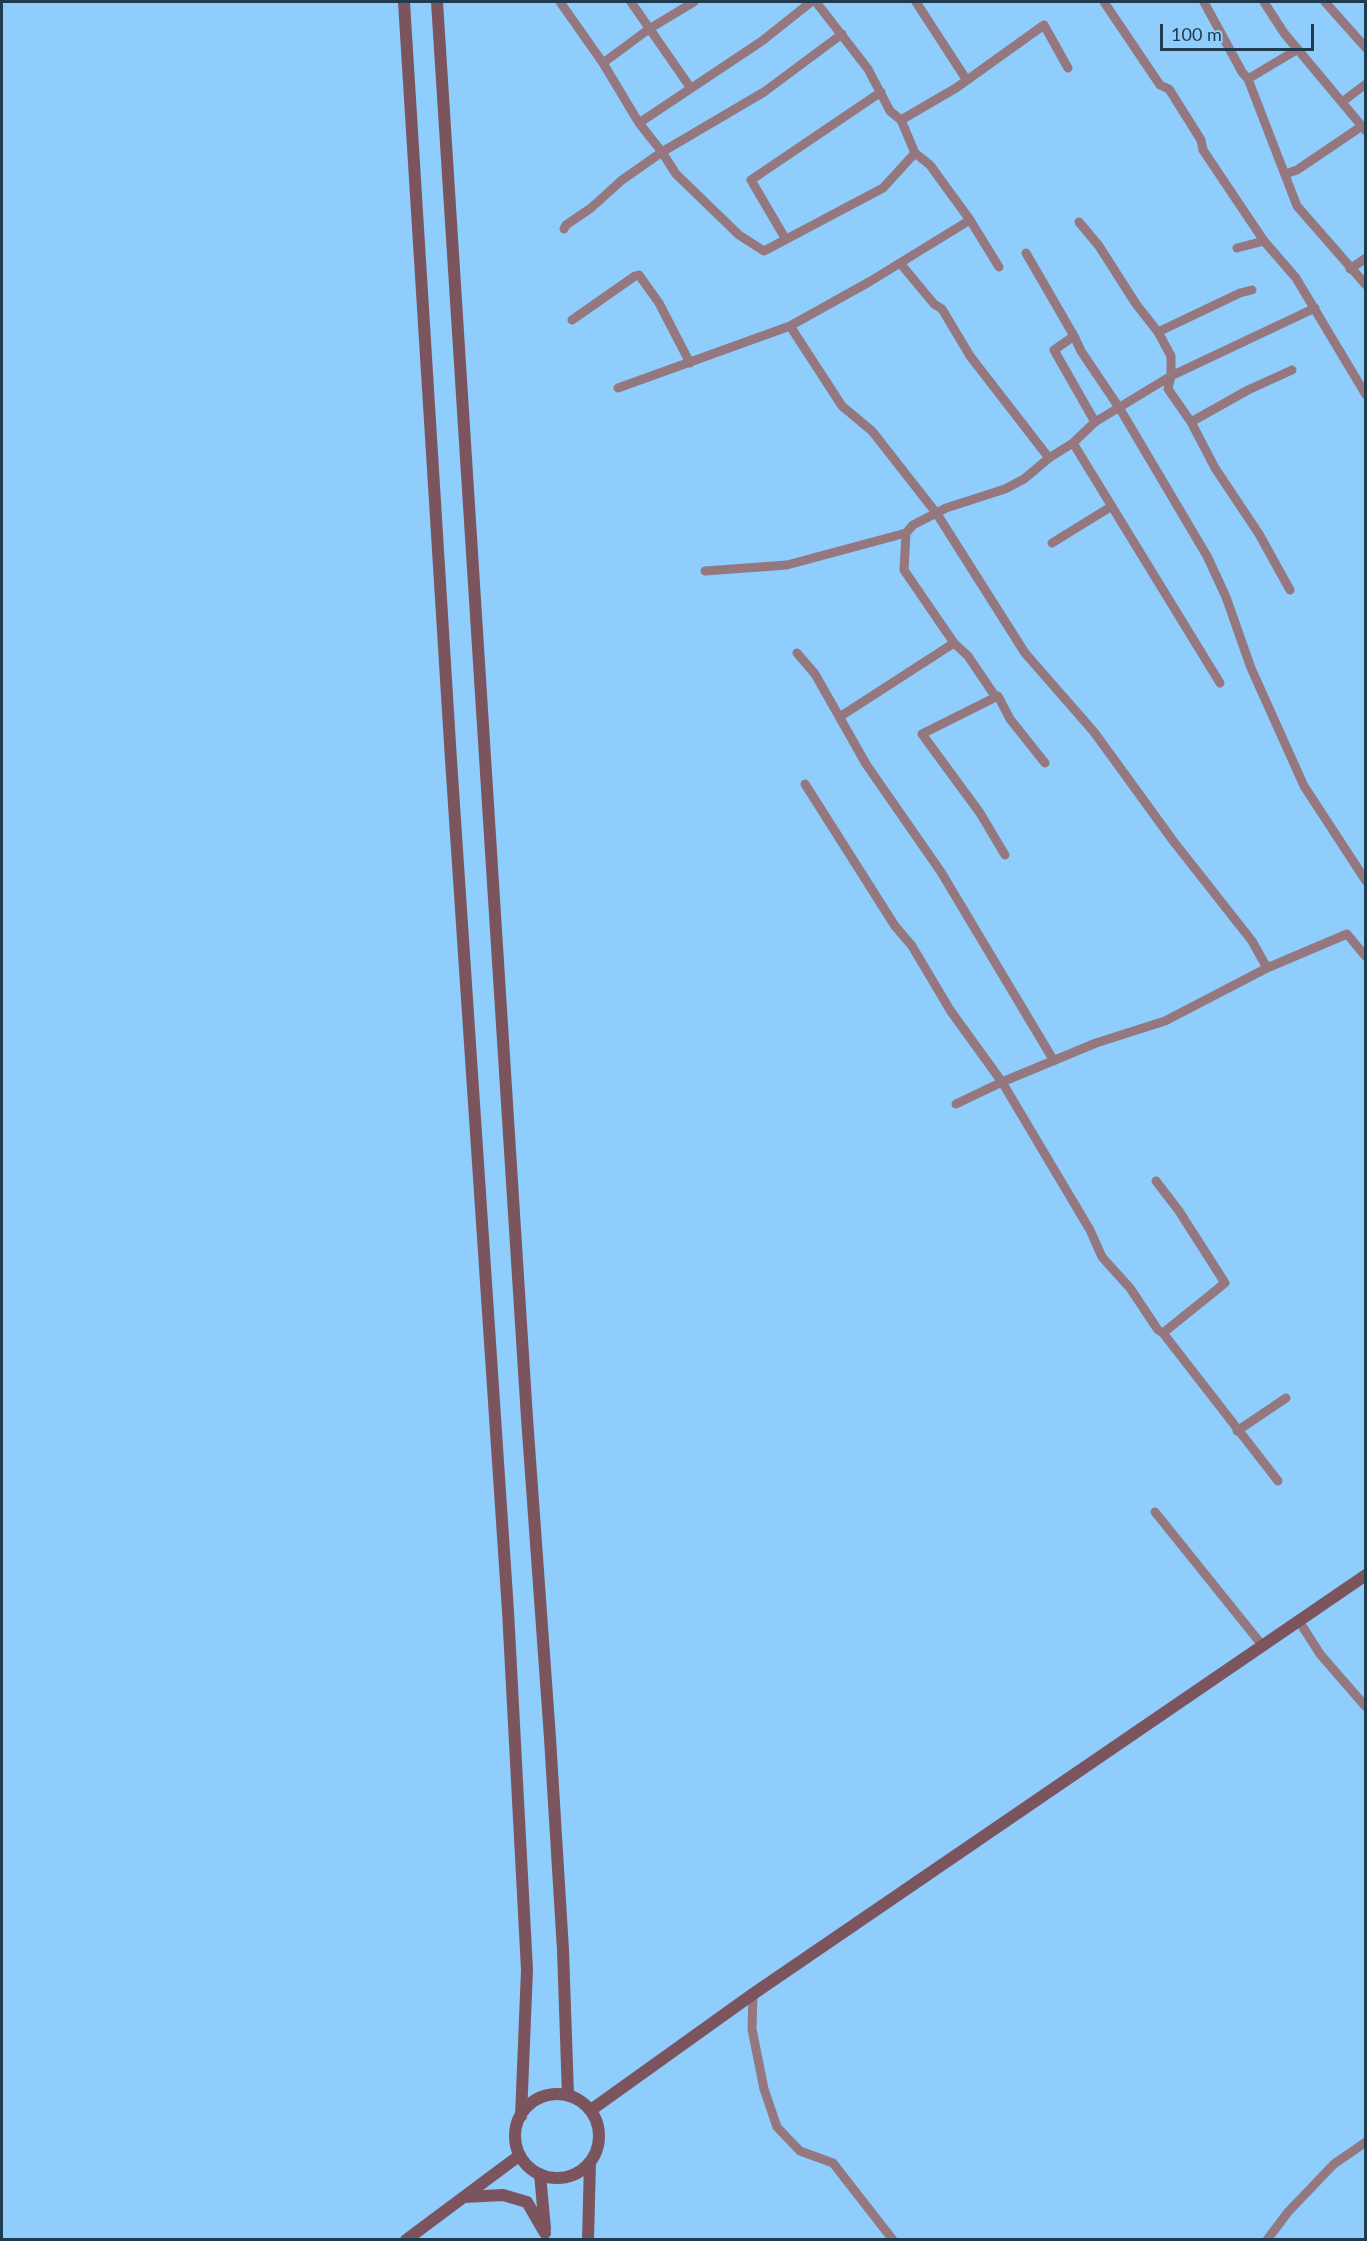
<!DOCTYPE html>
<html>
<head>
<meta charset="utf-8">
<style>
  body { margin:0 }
  #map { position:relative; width:1367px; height:2241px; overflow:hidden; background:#8fcdfc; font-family:Lato,sans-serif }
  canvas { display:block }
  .frame { position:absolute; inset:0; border:3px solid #213b4e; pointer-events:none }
  .scale { position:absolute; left:1160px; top:24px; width:154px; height:27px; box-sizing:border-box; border:3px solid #213b4e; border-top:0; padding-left:8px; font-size:18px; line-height:21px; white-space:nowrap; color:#213b4e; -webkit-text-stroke:4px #8fcdfc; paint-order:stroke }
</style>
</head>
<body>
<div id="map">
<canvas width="1367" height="2241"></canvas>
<div class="frame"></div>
<div class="scale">100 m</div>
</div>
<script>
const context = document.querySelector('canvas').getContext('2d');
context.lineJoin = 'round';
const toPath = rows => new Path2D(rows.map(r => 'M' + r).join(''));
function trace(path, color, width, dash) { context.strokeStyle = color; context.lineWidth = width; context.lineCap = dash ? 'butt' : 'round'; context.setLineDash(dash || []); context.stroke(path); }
trace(toPath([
  [560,2,603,63,639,123,662,152,676,174,739,235,764,251,883,188,915,153],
  [631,2,690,87],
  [816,2,868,69,890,111,901,120,915,153,930,165,970,220,999,267],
  [916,2,966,79],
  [1104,2,1160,85,1169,89,1201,140,1203,150,1264,241,1296,278,1366,395],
  [1204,2,1242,72,1248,79,1297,206,1366,285],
  [1264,2,1284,33,1366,131],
  [1325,2,1366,48],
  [603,63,649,29,694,2],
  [1248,79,1298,49],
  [1342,102,1366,84],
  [901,120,956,88,1044,25,1068,68],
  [639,123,762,41,811,2],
  [1285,174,1297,170,1362,126],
  [1079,222,1099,246,1136,304,1158,332,1171,356,1171,376,1168,389,1191,422,1215,468,1259,534,1290,590],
  [564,229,566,225,591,208,622,180,662,152,764,92,842,34],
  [785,238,751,180,881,92],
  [1237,248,1264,241],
  [1026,253,1074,336,1081,351,1120,409,1207,556,1226,597,1251,668,1304,786,1366,881],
  [900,263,934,304,942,309,970,356,1049,458],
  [1350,269,1366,258],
  [572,320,635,276,639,275,659,303,690,363],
  [790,326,842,406,872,431,937,514,1025,653,1094,732,1174,842,1252,941,1267,968],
  [1158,332,1240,293,1252,290],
  [1074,336,1054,350,1095,422],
  [618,388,790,326,869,282,970,220],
  [1191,422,1248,390,1292,370],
  [1073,443,1220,683],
  [906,533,904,570,954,643,968,656,995,696],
  [1052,543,1112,506],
  [705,571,787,565,906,533,913,525,946,508,1005,489,1024,479,1049,458,1073,443,1095,422,1171,376,1315,308],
  [797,653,815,674,866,764,941,872,1054,1061],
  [841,716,954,643],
  [805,784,895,926,912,946,950,1010,1002,1082,1090,1230,1102,1257,1130,1288,1158,1330,1163,1333,1278,1481],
  [1005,855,980,813,922,734,998,696,1010,719,1045,763],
  [956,1104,1002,1082,1096,1043,1165,1021,1267,968,1347,934,1366,957],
  [1156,1181,1179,1211,1225,1283,1163,1333],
  [1237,1431,1286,1398],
  [1155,1512,1262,1645],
  [1299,1621,1320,1654,1366,1707],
  [753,1994,752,2029,764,2089,777,2127,800,2151,833,2163,893,2240],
  [1267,2240,1288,2212,1334,2164,1366,2142]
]), '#95787f', 9);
trace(toPath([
  [404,2,451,760,508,1611,527,1970,521,2116],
  [437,2,527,1418,550,1738,563,1950,568,2095],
  '515 2136a42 42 0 1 1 84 0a42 42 0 1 1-84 0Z',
  [591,2110,753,1994,1366,1575],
  [540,2174,545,2229],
  [464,2197,503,2195,527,2202,545,2233],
  [406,2240,520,2155],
  [588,2240,590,2162]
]), '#7c545e', 12);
</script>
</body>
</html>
